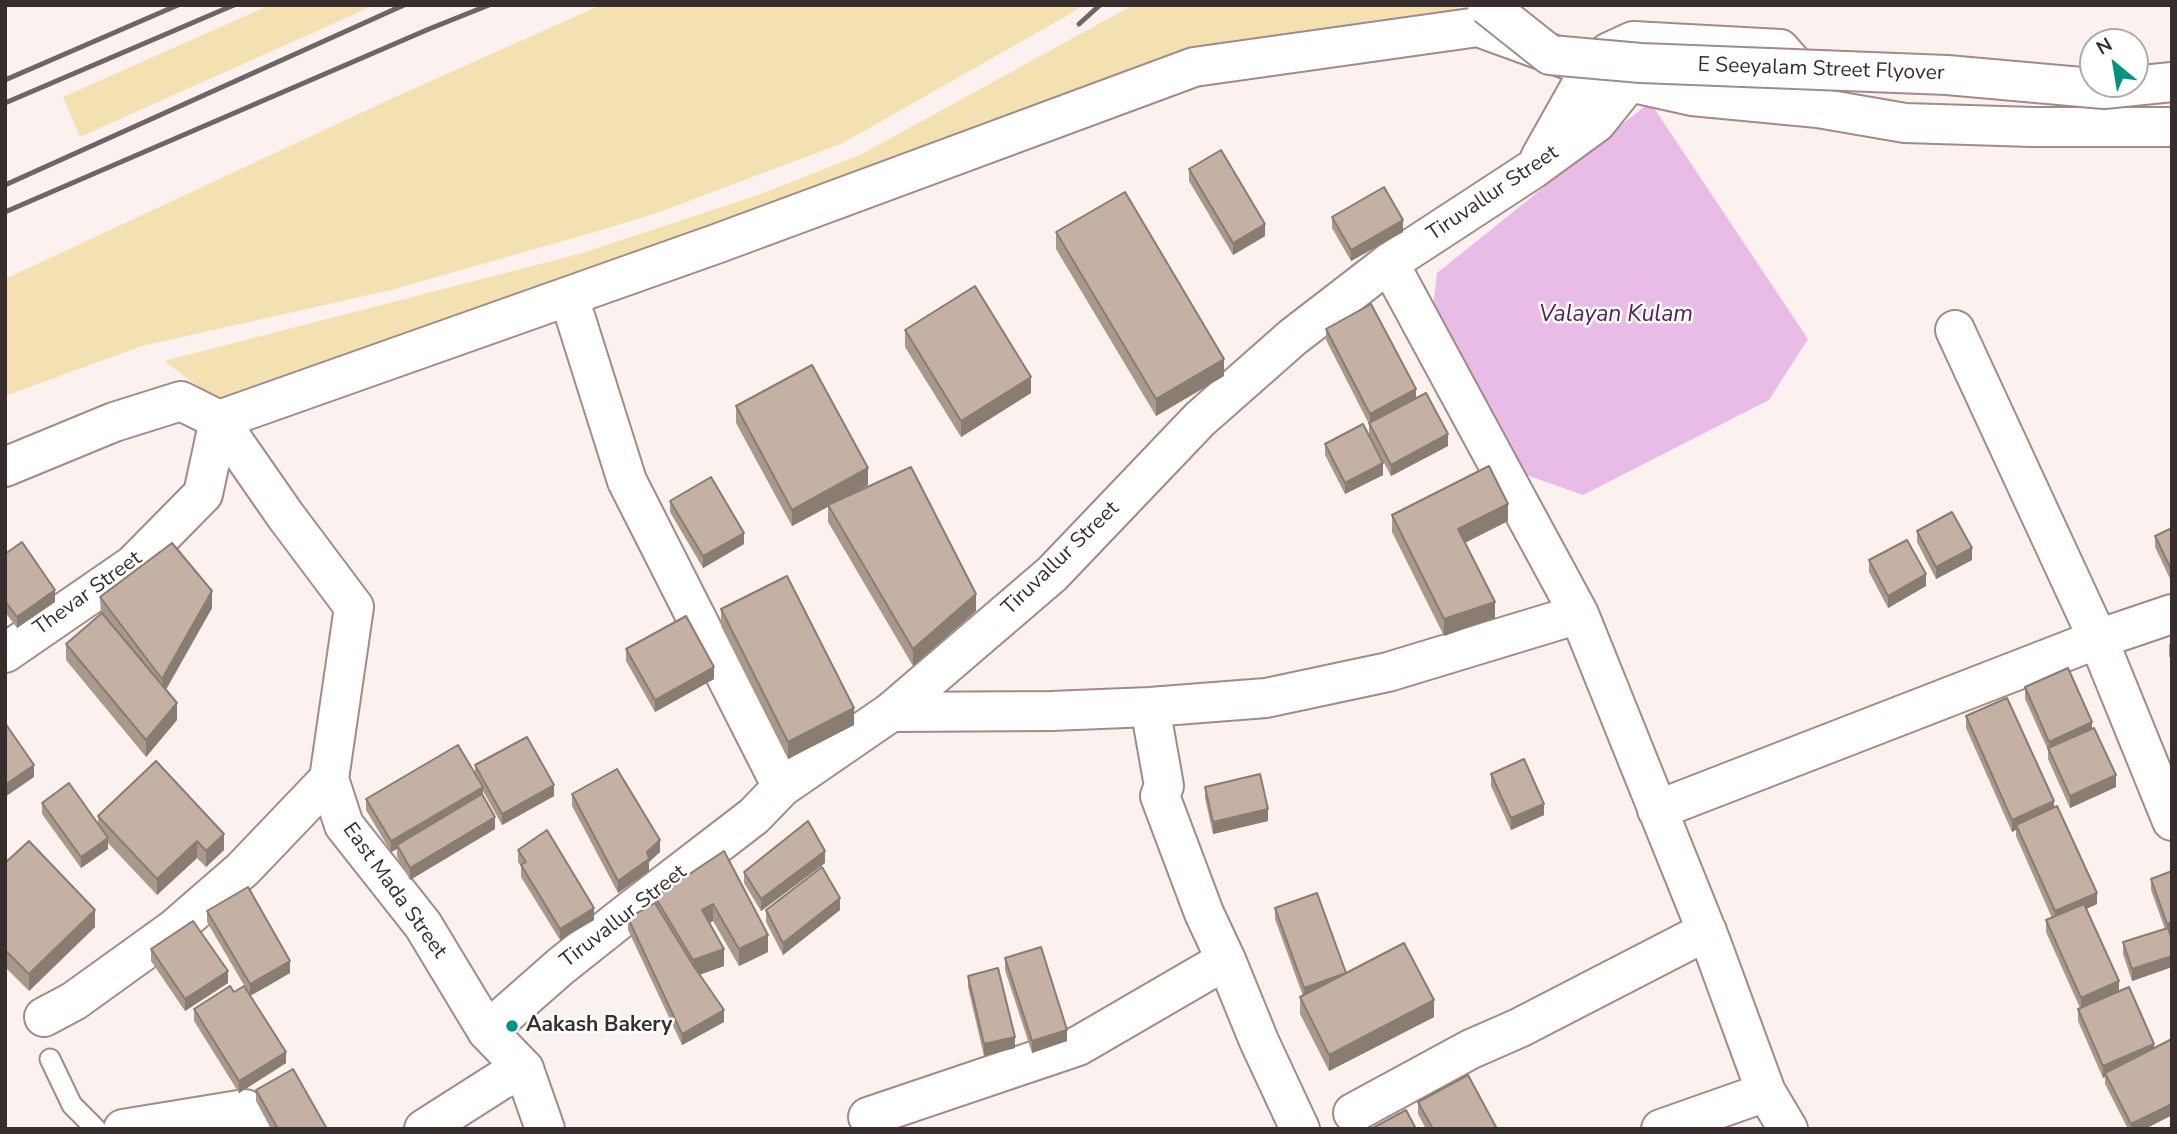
<!DOCTYPE html>
<html>
<head>
<meta charset="utf-8">
<style>
  body { margin:0 }
  #map { position:relative; width:2177px; height:1134px; overflow:hidden; background:#fbf1ef; font-family:"Nunito Sans",sans-serif }
  canvas { display:block }
  .frame { position:absolute; inset:0; border:7px solid #372d2c; pointer-events:none }
  .north { position:absolute; left:2079px; top:28px; width:70px; height:70px; box-sizing:border-box; background:#fff; border:2px solid #afabab; border-radius:50%; rotate:330deg; font-size:19px; font-weight:700; line-height:28px; text-align:center; color:#372d2c }
  .north::after { content:''; display:block; margin:auto; width:24px; height:32px; background:#029481; clip-path:polygon(50% 0,100% 100%,50% 72%,0 100%) }
</style>
</head>
<body>
<div id="map">
<canvas width="2177" height="1134"></canvas>
<div class="frame"></div>
<div class="north">N</div>
</div>
<script>
const context = document.querySelector('canvas').getContext('2d');
context.lineJoin = 'round';
function fill(path, color) { context.fillStyle = color; context.fill(path, 'evenodd'); }
const toPath = rows => new Path2D(rows.map(r => 'M' + r).join(''));
function trace(path, color, width, dash) { context.strokeStyle = color; context.lineWidth = width; context.lineCap = dash ? 'butt' : 'round'; context.setLineDash(dash || []); context.stroke(path); }
function write(font, color, halo, rows, align = 'center') {
  context.font = font + ' "Nunito Sans",sans-serif'; context.lineWidth = 5; context.setLineDash([]); context.textBaseline = 'middle'; context.strokeStyle = halo; context.fillStyle = color; for (const [text, x, y, turn = 0] of rows) {
    context.save(); context.translate(x, y); context.rotate((+turn || 0) * Math.PI / 180); context.textAlign = isNaN(turn) ? turn : align; if (halo) context.strokeText(text, 0, 0); context.fillText(text, 0, 0); context.restore();
  }
}
fill(toPath([
  [270,5,375,5,80,137,63,97],
  [601,5,1082,5,1075,11,843,143,654,214,588,234,391,290,142,346,5,396,5,279,395,97],
  [1133,5,1454,5,1463,12,1192,63,222,404,164,361,579,254,761,194,862,154]
]), '#f4e1b2');
fill(toPath([
  [1650,102,1808,339,1769,400,1583,495,1521,473,1433,310,1437,273]
]), '#e9bce7');
const lane = toPath([
  [50,1059,72,1105,96,1129]
]);
const street = toPath([
  [1389,263,1579,614,1711,942,1766,1092,1788,1129],
  [569,297,627,481,782,787],
  [1955,330,2098,639,2172,821],
  [219,420,285,515,354,607,329,779,344,825,423,925,487,1031],
  [5,653,133,565,203,494,219,420],
  [1150,707,1164,786,1160,796,1204,913,1226,960,1259,1041,1300,1129],
  [891,712,1051,711,1150,707,1266,698,1388,672,1579,614],
  [1657,810,2098,639,2172,614],
  [44,1017,74,1001,174,929,243,869,329,779],
  [1353,1113,1471,1049,1519,1028,1707,931],
  [868,1117,1078,1046,1226,960],
  [123,1129,245,1109,258,1129],
  [424,1129,501,1080,524,1069],
  [1661,1129,1766,1092]
]);
const secondary = toPath([
  [1540,158,1590,69,1609,52,1633,41,1780,49,1809,82],
  [5,467,114,422,181,401,219,420,716,244,1194,67,1478,27,1629,82,1692,96,1818,108,1905,123,2033,127,2172,127],
  [545,1129,524,1069,487,1031,561,966,624,916,754,816,782,787,891,712,1052,574,1200,419,1293,337,1389,263,1533,169,1596,123,1629,82]
]);
trace(lane, '#a28a86', 23);
trace(street, '#a28a86', 42);
trace(secondary, '#a28a86', 42);
trace(lane, '#fff', 19);
trace(street, '#fff', 38);
trace(secondary, '#fff', 38);
trace(toPath([
  [1079,24,1100,5],
  [5,80,178,5],
  [5,103,234,5],
  [5,185,404,5],
  [5,212,429,29,489,5]
]), '#6f6564', 5);
const secondaryBridge = toPath([
  [1487,5,1550,55,1641,63,1947,75,2104,89,2172,82]
]);
trace(secondaryBridge, '#a28a86', 42, []);
trace(secondaryBridge, '#fff', 38);
fill(toPath([
  [1189,169,1265,236,1233,255,1189,181],
  [1332,217,1403,232,1351,261,1332,228],
  [1056,232,1224,376,1156,416,1056,249],
  [1326,329,1416,399,1448,446,1391,476,1369,435,1369,424,1326,340],
  [905,330,1031,393,961,437,905,347],
  [736,406,868,485,847,497,976,611,913,666,828,522,828,507,792,526,736,423],
  [1325,444,1383,475,1345,494,1325,455],
  [670,501,744,544,703,568,670,512],
  [1392,515,1508,521,1465,543,1495,618,1444,636,1392,532],
  [2172,528,2172,583,2155,547,2155,536],
  [1917,531,1972,560,1936,579,1917,542],
  [5,554,55,602,17,628,5,612],
  [1869,560,1926,586,1888,608,1869,572],
  [100,597,212,608,166,690,177,720,146,757,66,660,66,644,101,615],
  [721,609,854,725,788,759,721,626],
  [2172,643,2172,662,2169,656,2169,644],
  [626,649,714,679,655,712,626,661],
  [2025,687,2092,728,2116,787,2070,808,2048,759,2048,750,2025,699],
  [1966,716,2054,807,2097,904,2086,909,2119,991,2154,1048,2172,1039,2172,1115,2145,1129,2128,1129,2105,1084,2105,1077,2103,1078,2078,1021,2078,1009,2080,1008,2046,932,2046,920,2052,918,2016,836,2016,830,2012,832,1966,728],
  [156,761,224,850,206,867,197,858,157,895,108,843,108,849,81,868,42,814,42,803,98,824,98,816],
  [475,765,554,796,502,825,483,791,483,796,495,829,410,880,397,857,397,849,391,852,366,810,366,799,475,775],
  [1491,774,1544,815,1511,830,1491,786],
  [1205,787,1268,821,1213,834,1205,798],
  [572,794,660,852,649,862,649,871,618,893,572,806],
  [518,850,594,920,560,940,521,877,521,866,518,862],
  [724,851,768,952,739,966,713,921,710,923,724,966,699,975,724,1022,682,1045,628,930,628,918,655,903,655,897],
  [5,863,95,927,29,991,5,967],
  [825,863,761,911,744,883,744,872],
  [2172,871,2170,934,2172,940,2172,967,2132,981,2123,954,2123,942,2165,929,2151,890,2151,879],
  [1275,908,1346,973,1434,1017,1329,1071,1300,1014,1300,997,1303,996,1275,919],
  [766,910,840,910,783,955,766,922],
  [207,911,290,973,250,996,286,1063,239,1093,194,1021,194,1009,234,992,248,992,207,922],
  [151,949,228,983,185,1011,151,961],
  [1005,958,1067,1041,1032,1053,1005,970],
  [968,976,1015,1048,984,1056,968,987],
  [256,1090,327,1129,271,1129,256,1101],
  [1418,1102,1497,1129,1426,1129,1418,1114]
]), '#a9988c');
fill(toPath([
  [1403,220,1403,232,1351,261,1351,250],
  [1265,224,1265,236,1233,255,1233,243],
  [1224,359,1224,376,1156,416,1156,399],
  [1031,377,1031,393,961,437,961,421],
  [1416,389,1416,401,1370,425,1370,414],
  [1448,434,1448,446,1391,476,1391,465],
  [1383,463,1383,475,1345,494,1345,483],
  [868,468,868,485,792,526,792,510],
  [1508,504,1508,521,1458,546,1458,529],
  [744,533,744,544,703,568,703,556],
  [1972,548,1972,560,1936,579,1936,567],
  [1926,574,1926,586,1888,608,1888,596],
  [55,590,55,602,17,628,17,617],
  [212,591,212,608,162,696,162,679],
  [976,594,976,611,913,666,913,649],
  [1495,602,1495,618,1444,636,1444,619],
  [714,667,714,679,655,712,655,700],
  [177,703,177,720,146,757,146,740],
  [854,708,854,725,788,759,788,742],
  [2092,722,2092,734,2049,753,2049,742],
  [34,765,34,777,5,797,5,785],
  [2116,775,2116,787,2070,808,2070,796],
  [554,785,554,796,502,825,502,814],
  [483,787,483,799,397,845,397,849,391,852,391,841],
  [2054,801,2054,813,2016,825,2016,830,2012,832,2012,820],
  [1544,804,1544,815,1511,830,1511,818],
  [1268,809,1268,821,1213,834,1213,822],
  [495,817,495,829,410,880,410,868],
  [224,834,224,850,206,867,206,851],
  [108,838,108,849,81,868,81,857],
  [660,840,660,852,649,862,649,871,618,893,618,881,647,852],
  [197,841,197,858,157,895,157,879],
  [825,851,825,863,761,911,761,899],
  [2097,893,2097,904,2055,923,2055,911],
  [840,898,840,910,783,955,783,943],
  [713,904,713,921,702,927,702,910],
  [594,908,594,920,560,940,560,929],
  [95,910,95,927,29,991,29,974],
  [2172,922,2172,934,2167,935,2167,924],
  [768,935,768,952,739,966,739,949],
  [724,949,724,966,693,977,693,960],
  [2172,956,2172,967,2132,981,2132,969],
  [290,961,290,973,250,996,250,984],
  [228,971,228,983,185,1011,185,999],
  [1346,973,1304,1000,1304,988],
  [2119,981,2119,992,2081,1010,2081,998],
  [1434,1000,1434,1017,1329,1071,1329,1055],
  [724,1010,724,1022,682,1045,682,1034],
  [1067,1030,1067,1041,1032,1053,1032,1041],
  [1015,1037,1015,1048,984,1056,984,1044],
  [2154,1044,2154,1055,2105,1073,2105,1077,2103,1078,2103,1066],
  [286,1052,286,1063,239,1093,239,1081],
  [2172,1104,2172,1115,2145,1129,2131,1129,2131,1124]
]), '#897c72');
const building = toPath([
  [1221,150,1265,224,1233,243,1189,169,1221,150],
  [1384,187,1403,220,1351,250,1332,217,1384,187],
  [1125,192,1224,359,1156,399,1056,232,1125,192],
  [975,286,1031,377,961,421,905,330,975,286],
  [1371,304,1416,389,1370,414,1326,329,1371,304],
  [812,365,868,468,792,510,736,406,812,365],
  [1426,393,1448,434,1391,465,1369,423,1426,393],
  [1363,424,1383,463,1345,483,1325,444,1363,424],
  [1489,466,1508,504,1458,529,1495,602,1444,619,1392,515,1489,466],
  [911,467,976,594,913,649,828,505,911,467],
  [711,477,744,533,703,556,670,501,711,477],
  [1952,512,1972,548,1936,567,1917,531,1952,512],
  [2172,528,2172,571,2155,536,2172,528],
  [1907,540,1926,574,1888,596,1869,560,1907,540],
  [22,542,55,590,17,617,5,601,5,554,22,542],
  [172,543,212,591,162,679,100,597,172,543],
  [787,576,854,708,788,742,721,609,787,576],
  [102,613,177,703,146,740,66,644,102,613],
  [686,616,714,667,655,700,626,649,686,616],
  [2068,668,2092,722,2049,742,2025,687,2068,668],
  [2007,698,2054,801,2012,820,1966,716,2007,698],
  [5,723,34,765,5,785,5,723],
  [2094,728,2116,775,2070,796,2048,748,2094,728],
  [527,737,554,785,502,814,475,765,527,737],
  [458,745,483,787,391,841,366,799,458,745],
  [1524,759,1544,804,1511,818,1491,774,1524,759],
  [156,761,224,834,206,851,197,841,157,879,98,816,156,761],
  [617,769,660,840,647,852,649,859,618,881,572,794,617,769],
  [1260,774,1268,809,1213,822,1205,787,1260,774],
  [69,783,108,838,81,857,42,803,69,783],
  [482,794,495,817,410,868,397,845,482,794],
  [2057,806,2097,893,2055,911,2016,825,2057,806],
  [808,821,825,851,761,899,744,872,808,821],
  [547,830,594,908,560,929,521,865,526,862,518,850,547,830],
  [29,841,95,910,29,974,5,950,5,863,29,841],
  [724,851,768,935,739,949,713,904,702,910,724,949,693,960,655,897,724,851],
  [822,867,840,898,783,943,766,910,822,867],
  [2172,871,2172,922,2167,924,2151,879,2172,871],
  [248,887,290,961,250,984,207,911,248,887],
  [1317,893,1346,973,1304,988,1275,908,1317,893],
  [655,903,693,965,724,1010,682,1034,628,918,655,903],
  [2084,904,2119,981,2081,998,2046,920,2084,904],
  [193,921,228,971,185,999,151,949,193,921],
  [2168,928,2172,940,2172,956,2132,969,2123,942,2168,928],
  [1404,943,1434,1000,1329,1055,1300,997,1404,943],
  [1041,947,1067,1030,1032,1041,1005,958,1041,947],
  [998,968,1015,1037,984,1044,968,976,998,968],
  [230,986,234,992,244,986,286,1052,239,1081,194,1009,230,986],
  [2129,987,2154,1044,2103,1066,2078,1009,2129,987],
  [2172,1039,2172,1104,2131,1124,2105,1073,2172,1039],
  [293,1069,327,1129,278,1129,256,1090,293,1069],
  [1468,1075,1497,1129,1433,1129,1418,1102,1468,1075],
  [1406,1110,1416,1129,1371,1129,1406,1110]
]);
fill(building, '#c4b1a3');
trace(building, '#897c72', 2);
for (const [x, y, r, color] of [
  [512,1026,7,"#029481"]
]) { const dot = new Path2D(); dot.arc(x, y, r, 0, 2 * Math.PI); context.fillStyle = color; context.fill(dot); trace(dot, '#fff', 2.5); }
write('21px', '#372d2c', '#fff', [
  ["E Seeyalam Street Flyover",1821,70,2],
  ["Tiruvallur Street",1493,194,-34],
  ["Tiruvallur Street",1061,559,-44],
  ["Thevar Street",88,594,-36],
  ["East Mada Street",394,891,54],
  ["Tiruvallur Street",624,917,-38]
]);
write('bold 21px', '#372d2c', '#fff', [
  ["Aakash Bakery",526,1026]
], 'left');
write('italic 23px', '#542055', '#fff', [
  ["Valayan Kulam",1616,315]
]);
</script>
</body>
</html>
